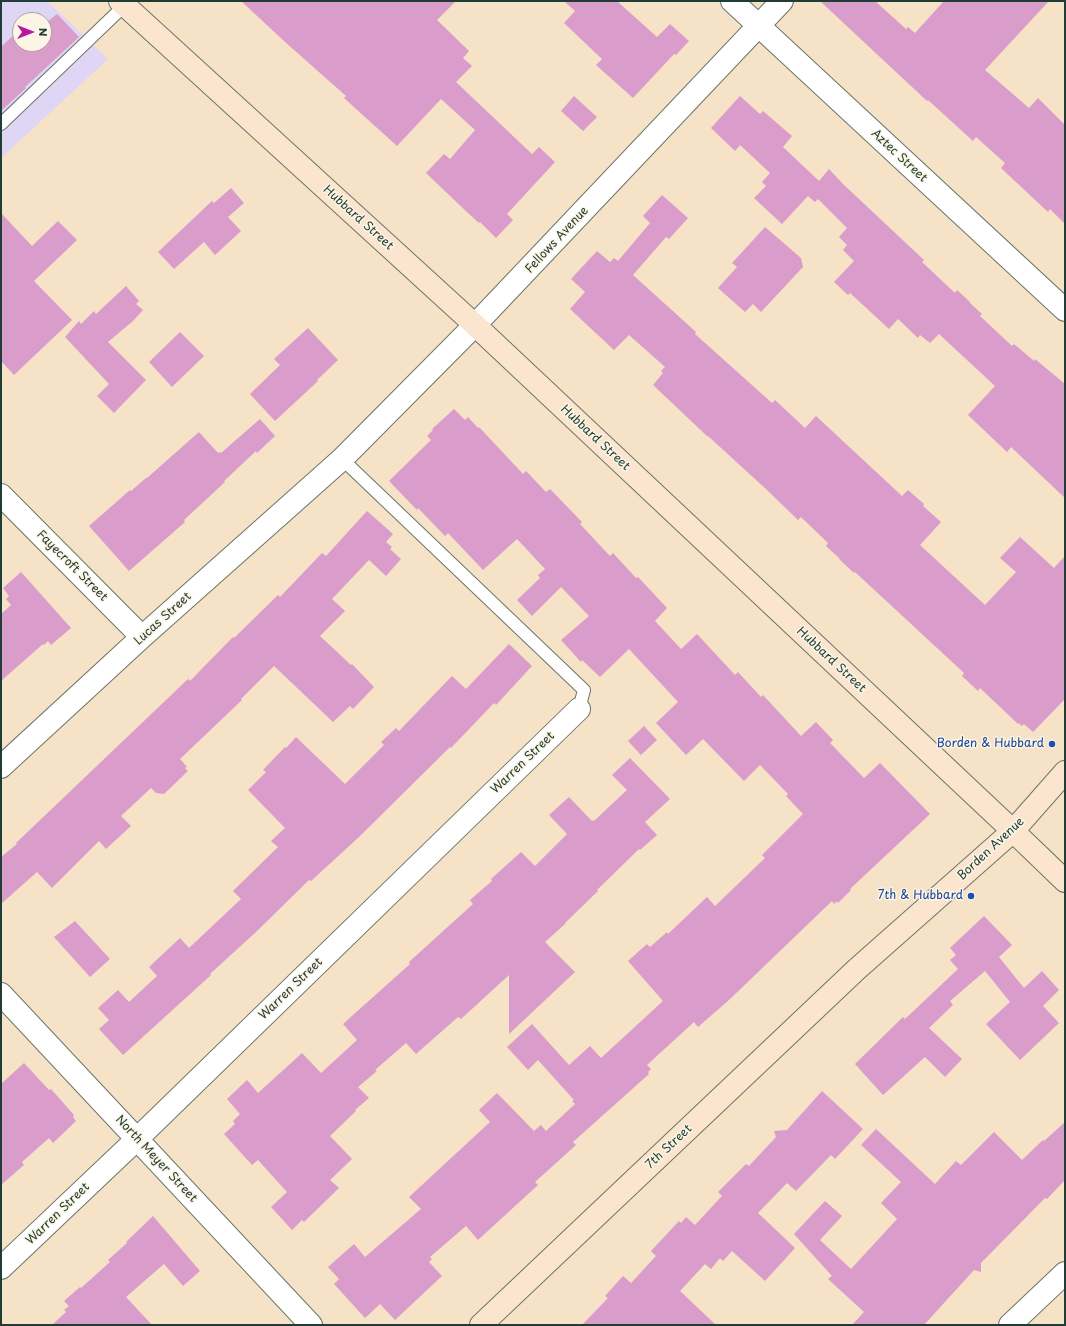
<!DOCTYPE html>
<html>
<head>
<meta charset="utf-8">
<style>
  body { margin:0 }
  #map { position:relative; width:1066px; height:1326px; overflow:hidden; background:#f6e2c6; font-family:"Playpen Sans",sans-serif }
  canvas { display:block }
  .frame { position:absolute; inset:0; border:2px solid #1f3d34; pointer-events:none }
  .north { position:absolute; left:12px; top:12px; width:40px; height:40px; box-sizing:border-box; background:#fcf5e5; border:1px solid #a4ab9e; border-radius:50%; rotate:90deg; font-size:11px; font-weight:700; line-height:16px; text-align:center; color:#1f3d34 }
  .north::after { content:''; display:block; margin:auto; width:14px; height:18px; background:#b5179e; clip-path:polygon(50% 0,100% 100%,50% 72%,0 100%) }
</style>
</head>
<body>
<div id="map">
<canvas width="1066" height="1326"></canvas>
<div class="frame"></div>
<div class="north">N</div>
</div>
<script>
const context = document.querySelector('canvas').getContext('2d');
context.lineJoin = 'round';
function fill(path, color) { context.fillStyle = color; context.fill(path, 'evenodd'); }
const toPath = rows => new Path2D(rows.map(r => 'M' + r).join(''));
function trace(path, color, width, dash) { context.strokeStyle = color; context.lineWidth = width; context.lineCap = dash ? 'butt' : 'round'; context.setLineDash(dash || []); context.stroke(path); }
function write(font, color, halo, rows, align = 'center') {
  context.font = font + ' "Playpen Sans",sans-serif'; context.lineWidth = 3; context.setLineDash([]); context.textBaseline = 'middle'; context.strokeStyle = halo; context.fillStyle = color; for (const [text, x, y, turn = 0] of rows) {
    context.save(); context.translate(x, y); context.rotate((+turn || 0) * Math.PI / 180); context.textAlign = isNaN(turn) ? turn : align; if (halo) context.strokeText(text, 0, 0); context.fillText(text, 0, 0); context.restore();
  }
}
fill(toPath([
  [1,1,47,1,108,59,1,158],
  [20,20,44,20,44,44,20,44]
]), '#dfd5f5');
fill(toPath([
  [241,1,456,1,437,20,469,51,463,58,472,66,456,82,532,154,539,147,555,162,507,214,513,220,496,238,480,222,479,223,468,213,426,173,444,154,450,159,475,130,441,99,397,146,344,98,346,96,284,41],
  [564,1,617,1,657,37,670,24,689,41,676,55,674,54,633,98,596,65,602,59,564,23,575,11],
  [820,1,875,1,906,29,908,27,915,33,944,1,1049,1,985,70,1029,108,1038,98,1065,125,1065,224,1050,209,1048,212,1001,168,1005,163,976,137,973,141,928,100,927,101],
  [38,12,47,22,57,14,79,37,25,87,26,88,1,111,1,47,20,29,20,44,44,44,44,20,30,20],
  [574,96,597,117,583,131,561,111],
  [740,96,760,114,763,111,792,136,783,147,819,181,829,169,843,184,924,260,922,262,955,293,957,290,970,302,970,303,982,314,980,316,1012,346,1014,344,1034,361,1035,359,1065,384,1065,498,1011,447,1007,452,968,415,995,386,939,334,930,343,920,335,918,338,898,319,889,329,850,293,848,295,834,282,854,261,843,250,847,245,839,237,847,228,818,199,815,202,808,196,782,224,754,198,766,186,762,182,770,173,740,145,735,151,711,128],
  [231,188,244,203,228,217,241,231,215,255,204,242,174,269,158,252,212,201,214,203],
  [662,195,688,218,669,239,666,237,633,275,696,332,695,334,772,403,775,400,805,428,816,416,902,496,908,490,924,504,923,506,941,522,920,545,985,605,1016,572,1000,558,1020,537,1054,568,1065,556,1065,699,1033,732,1024,724,1022,726,1018,723,1018,724,980,688,978,691,962,676,964,673,855,572,854,573,839,559,840,559,826,546,828,543,801,517,798,520,767,490,708,436,707,436,653,385,663,373,661,371,665,367,629,335,614,350,570,309,585,292,571,279,597,251,610,262,614,258,618,261,650,223,643,216],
  [1,213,32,246,58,221,77,240,34,281,72,320,14,375,1,361],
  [765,227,801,258,803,267,761,312,753,304,745,312,718,288,737,267,732,263],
  [126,286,139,301,136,304,143,310,133,321,108,342,146,380,114,413,97,396,109,384,65,337,79,321,81,324,94,311,96,314],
  [308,328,338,360,317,380,318,381,275,421,250,394,280,365,274,359],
  [180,332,204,356,172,387,149,362],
  [454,409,465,420,468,417,478,428,479,427,523,474,526,471,546,492,550,489,582,522,580,524,610,556,613,553,636,578,638,577,667,608,655,621,681,649,697,634,735,675,738,672,761,697,763,695,801,736,816,722,833,740,830,743,864,778,880,763,930,814,850,889,851,890,838,903,837,901,834,904,832,901,729,1000,698,1027,694,1022,647,1065,651,1069,648,1072,649,1074,573,1142,576,1145,535,1182,538,1185,478,1240,466,1226,430,1257,432,1259,429,1262,442,1276,395,1320,380,1304,365,1318,334,1284,339,1279,328,1267,354,1244,365,1257,421,1209,409,1197,490,1122,479,1110,497,1093,534,1131,541,1125,546,1131,575,1104,572,1101,574,1100,538,1060,528,1070,507,1047,532,1024,569,1065,590,1046,601,1058,663,1001,628,961,647,944,650,947,667,932,668,934,707,897,715,906,765,858,762,855,803,814,786,796,788,794,760,765,744,781,703,739,686,755,656,723,678,702,629,649,600,677,582,660,581,662,561,640,589,616,561,587,532,616,517,600,540,578,538,575,545,569,517,539,483,570,448,533,445,536,418,508,417,510,389,481,431,440,427,436,433,430,432,429],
  [260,419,275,436,257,453,256,451,224,481,225,482,184,520,185,522,129,571,89,526,130,490,131,491,146,478,147,478,199,432,218,453,220,452,221,453],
  [367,511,393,534,386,542,392,547,390,549,401,559,386,576,369,560,332,599,345,611,320,636,351,665,352,664,374,687,353,709,350,706,333,722,274,666,241,699,242,700,180,759,187,767,185,768,188,771,164,794,156,793,151,788,121,816,131,826,106,849,99,841,52,888,37,872,1,904,1,857,17,844,16,843,188,679,190,681,233,637,234,638,278,595,280,597,322,553,326,556],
  [21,572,71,628,51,645,48,641,44,645,43,644,1,681,1,614,11,605,6,599,9,596,3,588],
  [509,644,532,666,496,705,494,703,451,748,450,747,359,837,311,881,309,880,256,932,210,974,211,975,123,1055,99,1029,109,1020,98,1008,118,990,129,1002,157,976,149,967,180,938,189,948,241,899,233,891,278,847,271,841,285,828,248,790,266,772,263,770,285,747,286,748,296,737,345,784,384,745,381,742,396,728,399,731,452,676,466,689],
  [644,726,657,740,641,755,628,741],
  [630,758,670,799,645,822,657,835,640,850,639,849,597,890,598,891,565,923,565,924,545,942,575,972,509,1034,509,975,461,1019,458,1017,416,1054,406,1043,375,1070,377,1071,358,1087,369,1098,355,1110,356,1111,330,1136,352,1159,330,1180,339,1188,304,1222,302,1220,292,1230,271,1207,287,1192,258,1160,252,1165,224,1134,235,1124,233,1121,240,1114,227,1099,247,1080,258,1093,302,1053,321,1073,357,1040,343,1024,410,964,409,962,473,904,470,900,492,881,491,879,521,852,535,866,567,834,549,815,569,797,592,821,593,820,594,821,627,790,612,775],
  [984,916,1012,945,999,957,1024,988,1042,971,1059,990,1043,1006,1059,1023,1020,1060,986,1024,1010,1002,985,971,950,1001,953,1005,929,1028,962,1059,945,1077,925,1057,883,1095,855,1064,903,1017,905,1019,958,969,950,960,956,955,950,948],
  [75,921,110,959,90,977,54,937],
  [24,1063,49,1090,51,1089,74,1115,73,1117,76,1121,53,1143,49,1138,22,1162,24,1165,1,1185,1,1084],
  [822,1091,863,1129,835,1159,831,1155,796,1191,787,1183,758,1213,795,1248,765,1281,732,1251,723,1261,720,1258,711,1269,705,1264,680,1291,716,1325,582,1325,608,1298,605,1296,623,1276,631,1283,656,1256,651,1251,679,1221,681,1223,686,1217,695,1225,722,1196,718,1192,746,1164,749,1166,776,1137,774,1131,787,1130],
  [1065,1122,1065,1180,1047,1199,1045,1198,981,1263,981,1272,974,1270,924,1325,852,1325,864,1312,828,1279,832,1276,794,1234,825,1201,842,1216,820,1240,851,1269,897,1219,881,1203,901,1182,861,1145,876,1129,935,1184,956,1161,961,1165,994,1132,1022,1160,1043,1140,1044,1141],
  [153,1216,200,1271,183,1286,164,1264,126,1297,152,1325,52,1325,66,1312,64,1310,69,1306,64,1301,80,1287,81,1288,110,1262,108,1260,127,1243,126,1242]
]), '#d99ccb');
const lane = toPath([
  [1,124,125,5],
  [342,459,584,690,579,709]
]);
const street = toPath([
  [732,1,1065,310],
  [1,495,142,637],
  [1,767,142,637,342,459,475,325,782,1],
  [1,994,311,1325],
  [1,1268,137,1139,579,709],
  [1010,1325,1065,1273]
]);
const secondary = toPath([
  [120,1,475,325,1013,831,1065,881],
  [481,1325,857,969,1013,831,1065,772]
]);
trace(lane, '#6a7767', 14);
trace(street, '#6a7767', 24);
trace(secondary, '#6a7767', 24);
trace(lane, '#fff', 12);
trace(street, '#fff', 22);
trace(secondary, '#fbe5cf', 22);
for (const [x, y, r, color] of [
  [1052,744,4,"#1a4fb4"],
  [971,896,4,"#1a4fb4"]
]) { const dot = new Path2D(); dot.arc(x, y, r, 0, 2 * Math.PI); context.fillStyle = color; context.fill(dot); trace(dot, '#fcf5e5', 1.5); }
write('12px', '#1f3d34', '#fcf5e5', [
  ["Aztec Street",899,156,43],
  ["Hubbard Street",358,218,42],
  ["Fellows Avenue",557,240,-47],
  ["Hubbard Street",595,438,43],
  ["Fayecroft Street",72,566,45],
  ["Lucas Street",163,619,-42],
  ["Hubbard Street",831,660,43],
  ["Warren Street",523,763,-44],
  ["Borden Avenue",991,849,-43],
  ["Warren Street",291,989,-44],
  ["7th Street",669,1147,-43],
  ["North Meyer Street",156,1159,47],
  ["Warren Street",58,1214,-44]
]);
write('12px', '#164399', '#fcf5e5', [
  ["Borden & Hubbard",1044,744],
  ["7th & Hubbard",963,896]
], 'right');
</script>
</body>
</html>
